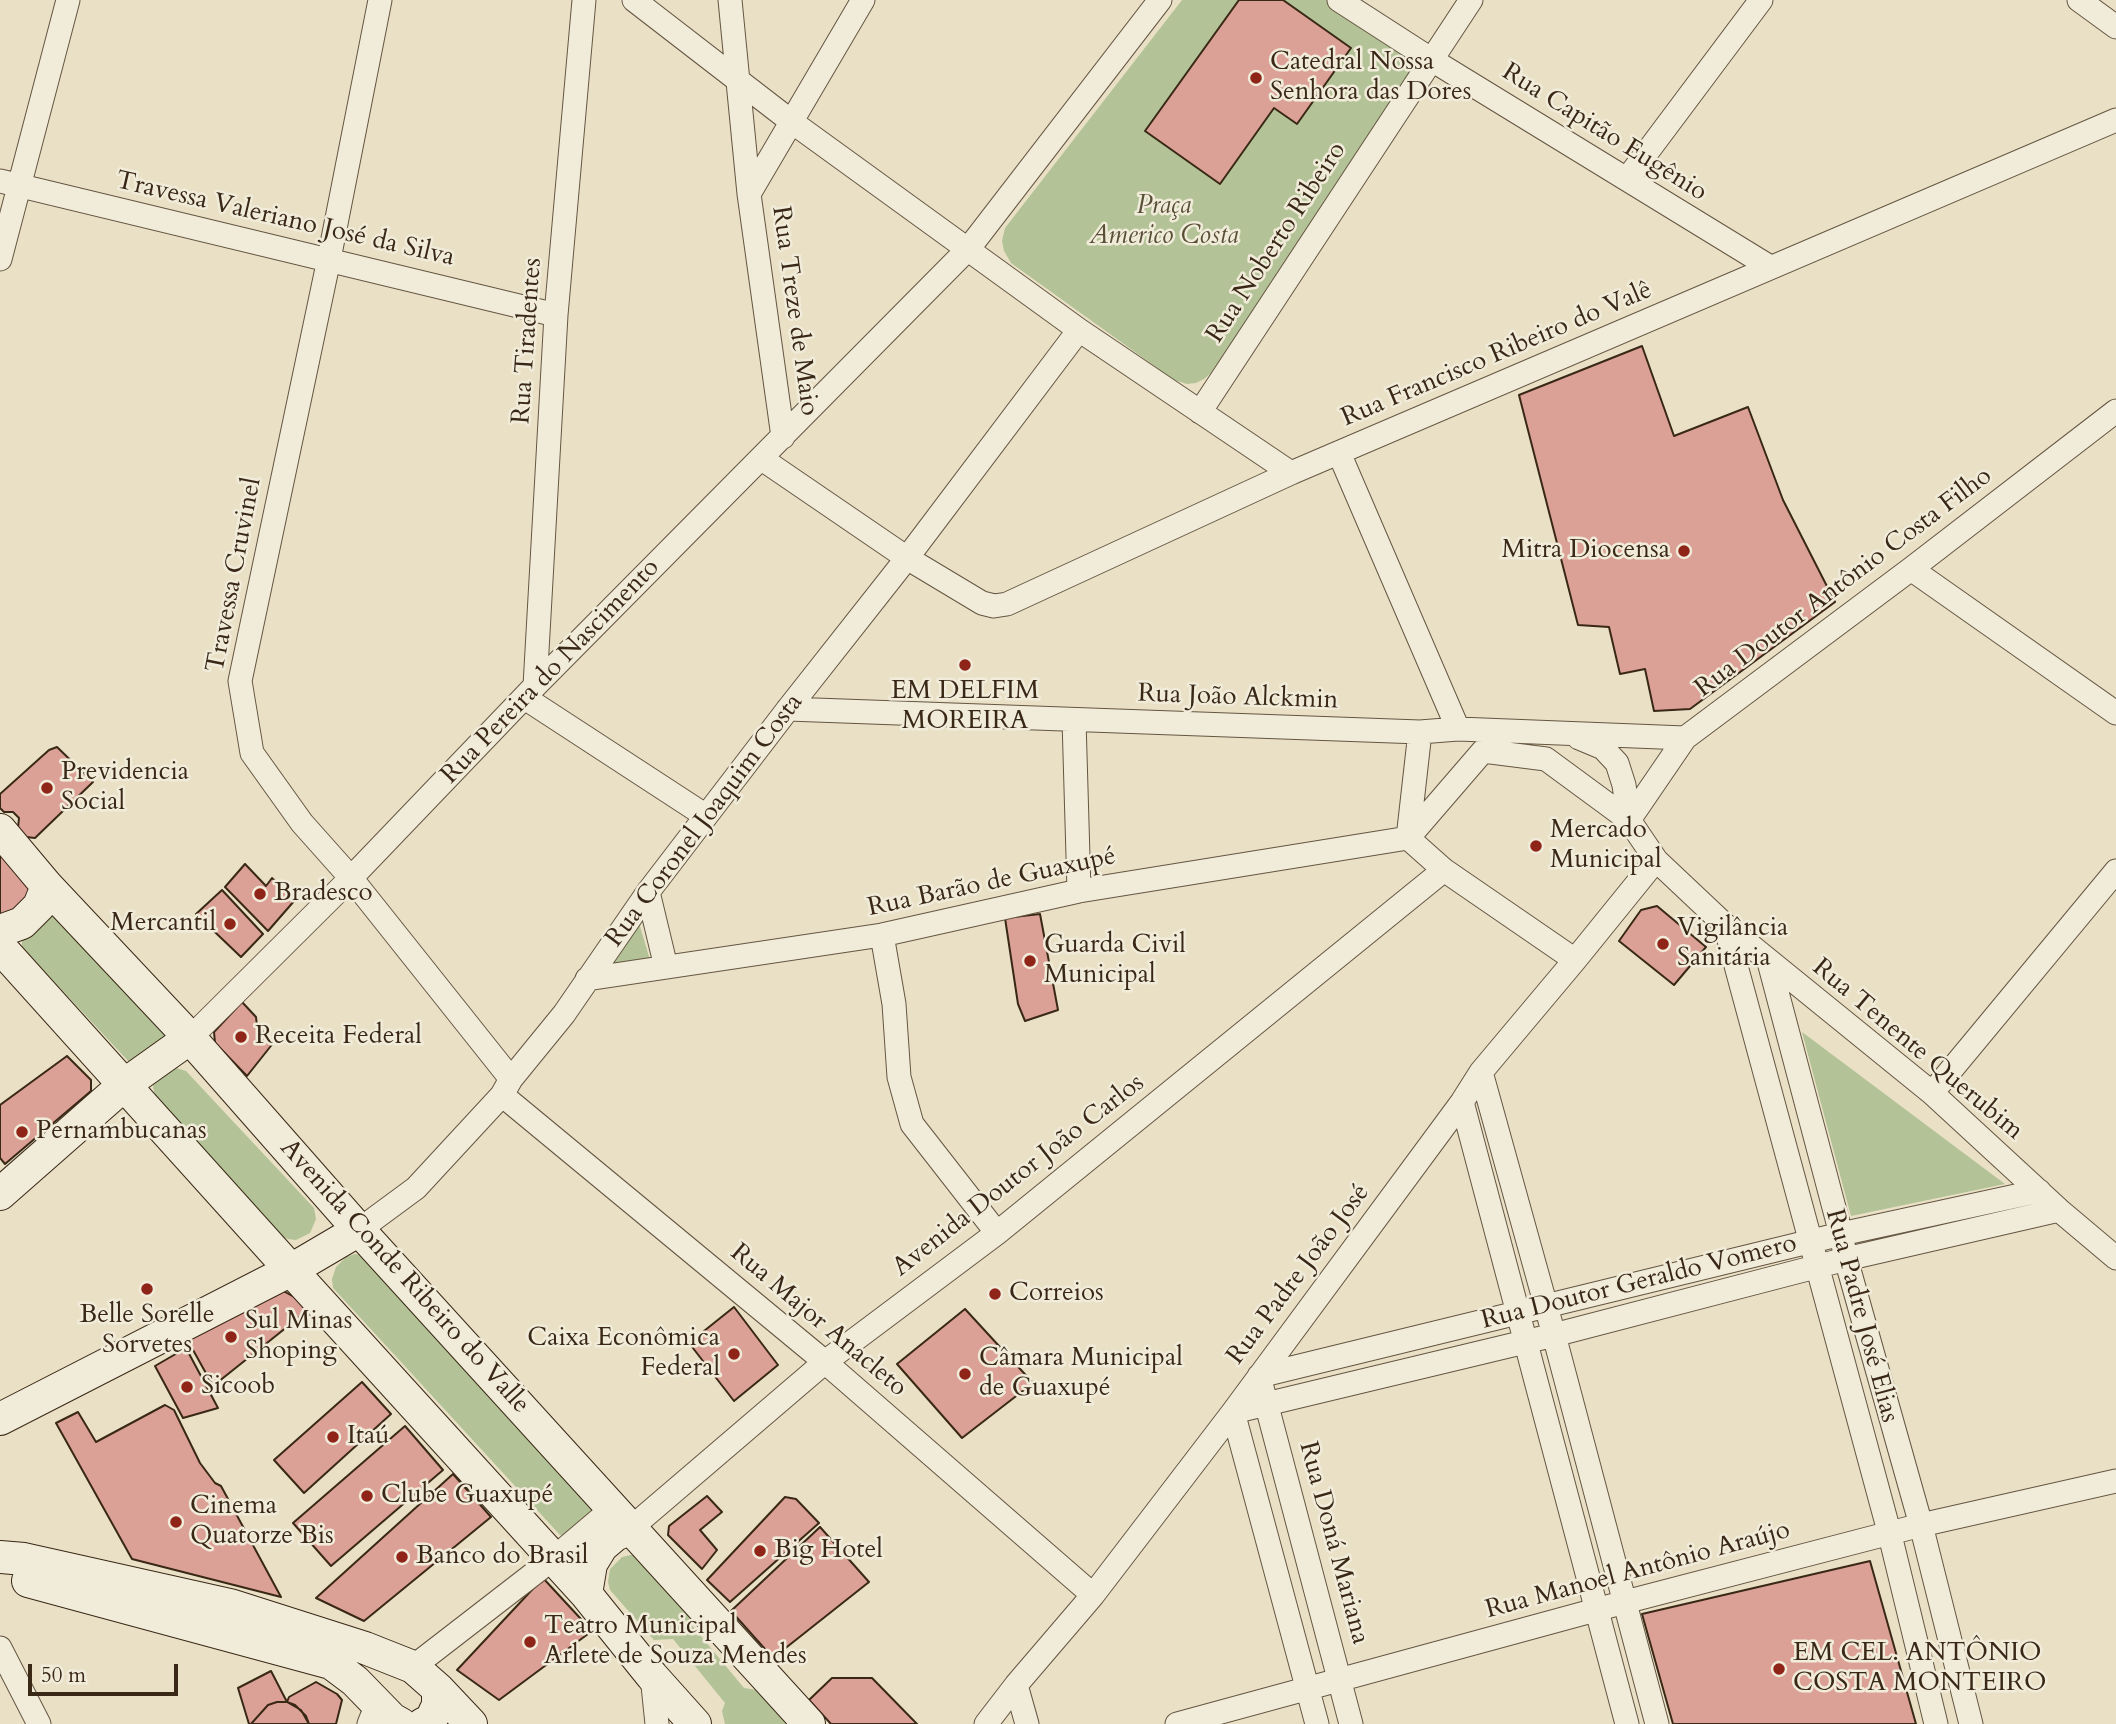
<!DOCTYPE html>
<html>
<head>
<meta charset="utf-8">
<style>
  body { margin:0 }
  #map { position:relative; width:2116px; height:1724px; overflow:hidden; background:#e9e0c6; font-family:Cardo,serif }
  canvas { display:block }
  .scale { position:absolute; left:28px; top:1664px; width:150px; height:32px; box-sizing:border-box; border:4px solid #392815; border-top:0; padding-left:9px; font-size:21px; line-height:24px; white-space:nowrap; color:#392815; -webkit-text-stroke:5px #f1ebda; paint-order:stroke }
</style>
</head>
<body>
<div id="map">
<canvas width="2116" height="1724"></canvas>
<div class="scale">50 m</div>
</div>
<script>
const context = document.querySelector('canvas').getContext('2d');
context.lineJoin = 'round';
function fill(path, color) { context.fillStyle = color; context.fill(path, 'evenodd'); }
const toPath = rows => new Path2D(rows.map(r => 'M' + r).join(''));
function trace(path, color, width, dash) { context.strokeStyle = color; context.lineWidth = width; context.lineCap = dash ? 'butt' : 'round'; context.setLineDash(dash || []); context.stroke(path); }
function write(font, color, halo, rows, align = 'center') {
  context.font = font + ' Cardo,serif'; context.lineWidth = 5; context.setLineDash([]); context.textBaseline = 'middle'; context.strokeStyle = halo; context.fillStyle = color; for (const [text, x, y, turn = 0] of rows) {
    context.save(); context.translate(x, y); context.rotate((+turn || 0) * Math.PI / 180); context.textAlign = isNaN(turn) ? turn : align; if (halo) context.strokeText(text, 0, 0); context.fillText(text, 0, 0); context.restore();
  }
}
fill(toPath([
  [1182,0,1330,0,1419,60,1211,373,1204,379,1196,383,1187,384,1174,380,1011,263,1004,251,1002,241,1005,228],
  [50,914,54,914,166,1034,166,1039,129,1062,22,947,22,934],
  [639,923,650,960,608,965],
  [1802,1032,2005,1184,1851,1216],
  [173,1067,186,1071,314,1208,316,1219,310,1233,296,1240,288,1239,281,1236,156,1100,153,1087,154,1080],
  [355,1254,364,1255,598,1506,569,1537,560,1535,333,1288,332,1279,336,1267,346,1257],
  [635,1554,692,1614,690,1623,744,1688,757,1690,787,1724,725,1724,722,1711,725,1703,673,1639,654,1640,610,1590,608,1582,610,1569,622,1557]
]), '#b3c397');
const building = toPath([
  [1239,0,1283,0,1351,48,1297,124,1274,108,1220,184,1145,131,1239,0],
  [1642,346,1674,436,1748,407,1783,500,1835,602,1690,709,1654,711,1645,669,1620,674,1609,627,1578,625,1519,395,1642,346],
  [57,747,93,782,35,838,26,837,18,828,19,818,13,812,4,812,0,808,0,794,49,750,57,747],
  [0,842,30,883,27,910,0,915,0,842],
  [245,864,266,886,272,878,295,900,268,931,225,887,245,864],
  [222,890,263,934,241,957,196,914,222,890],
  [1657,906,1706,947,1674,985,1619,941,1641,910,1657,906],
  [1040,914,1058,1010,1025,1021,1018,1004,1005,918,1040,914],
  [242,1002,256,1017,257,1026,274,1042,247,1076,215,1043,214,1032,242,1002],
  [67,1056,91,1080,91,1091,5,1164,0,1158,0,1105,67,1056],
  [271,1284,312,1307,213,1386,182,1330,271,1284],
  [734,1307,778,1365,734,1401,689,1343,734,1307],
  [965,1309,1033,1383,962,1438,897,1364,965,1309],
  [186,1348,218,1408,183,1418,155,1366,186,1348],
  [362,1382,391,1414,304,1493,274,1460,362,1382],
  [165,1405,174,1410,200,1463,215,1483,221,1486,281,1597,132,1559,56,1423,78,1412,96,1442,165,1405],
  [405,1426,443,1470,331,1566,293,1523,405,1426],
  [453,1474,491,1517,364,1621,316,1598,453,1474],
  [707,1496,722,1512,700,1530,717,1550,702,1569,668,1535,669,1526,707,1496],
  [785,1497,796,1499,819,1523,730,1602,707,1580,785,1497],
  [820,1527,869,1582,773,1658,731,1611,820,1527],
  [1870,1561,1916,1724,1673,1724,1642,1614,1870,1561],
  [543,1578,592,1631,499,1700,457,1670,543,1578],
  [271,1671,287,1702,277,1702,268,1705,251,1724,249,1724,238,1688,271,1671],
  [832,1678,872,1678,917,1724,831,1724,809,1700,832,1678],
  [316,1682,337,1694,342,1700,336,1724,309,1724,301,1710,287,1702,289,1697,316,1682],
  [277,1702,287,1702,295,1705,306,1716,309,1724,251,1724,268,1705,277,1702]
]);
fill(building, '#dca196');
trace(building, '#392815', 2);
const minor = toPath([
  [380,0,329,259,240,681,252,753,302,823,351,878,511,1079],
  [634,0,792,122,1079,330,1291,473],
  [730,0,749,194,783,437],
  [1339,0,1432,60,1770,267],
  [2079,0,2116,27],
  [1627,179,1761,0],
  [0,181,556,315],
  [749,194,863,0],
  [0,259,68,0],
  [1200,412,1471,0],
  [1339,453,1458,729],
  [762,459,907,558,982,603,994,606,1007,604,1291,473,2116,120],
  [1911,569,2116,713],
  [535,686,556,315,584,0],
  [525,698,706,816],
  [788,709,1420,732,1458,729,1685,738],
  [1074,720,1079,891],
  [1579,738,1603,748,1617,763,1624,785,1629,820],
  [1629,820,1685,738,1911,569,2116,411],
  [1408,838,1483,751,1546,759,1629,820,1656,860,1725,925,1932,1093,2059,1210,2116,1258],
  [1408,838,1444,870,1575,960],
  [1408,838,1420,732],
  [648,892,666,967],
  [1725,925,1890,1535,1936,1724],
  [882,935,894,1004,899,1077,912,1124,997,1233],
  [1769,962,1841,1234,1846,1259,1921,1525,1971,1724],
  [587,979,882,935,1079,891,1408,838],
  [190,1038,351,878,535,686,969,248,1160,0],
  [1481,1072,1554,1335,1657,1724],
  [1932,1093,2116,871],
  [502,1095,825,1362,1093,1595],
  [1462,1102,1627,1724],
  [359,1230,416,1188,502,1095,511,1079,564,1014,648,892,788,709,907,558,1079,330],
  [631,1528,825,1362,997,1233,1444,870],
  [0,1648,39,1724],
  [413,1667,554,1558,613,1508],
  [652,1676,657,1724],
  [1016,1685,1027,1724],
  [369,1724,377,1704],
  [986,1724,1016,1685,1093,1595,1233,1412,1462,1102,1481,1072,1575,960,1656,860],
  [1177,1724,1625,1602,1921,1525,2116,1481],
  [1317,1724,1233,1412,1554,1335,1846,1259,2059,1210],
  [1351,1724,1259,1376,1841,1234,2039,1191]
]);
const secondary = toPath([
  [0,830,47,886,190,1038,359,1230,809,1724],
  [0,931,22,923,39,906,47,886],
  [0,947,291,1270,586,1594,652,1676,695,1724],
  [0,1194,124,1085,190,1038],
  [0,1419,291,1270,359,1230],
  [0,1557,24,1559,230,1605,365,1648,413,1667,438,1689,471,1724],
  [28,1581,331,1663,355,1681,392,1719,401,1724],
  [586,1594,591,1564,602,1546,615,1535,631,1528],
  [423,1724,431,1720,438,1705,438,1689]
]);
trace(minor, '#655641', 25);
trace(secondary, '#392815', 34);
trace(minor, '#f1ebda', 23);
trace(secondary, '#f1ebda', 32);
for (const [x, y, r, color] of [
  [1256,78,7,"#8f2418"],
  [1684,551,7,"#8f2418"],
  [965,665,7,"#8f2418"],
  [47,788,7,"#8f2418"],
  [1536,846,7,"#8f2418"],
  [260,894,7,"#8f2418"],
  [230,924,7,"#8f2418"],
  [1663,944,7,"#8f2418"],
  [1030,961,7,"#8f2418"],
  [241,1037,7,"#8f2418"],
  [22,1132,7,"#8f2418"],
  [147,1289,7,"#8f2418"],
  [995,1294,7,"#8f2418"],
  [231,1337,7,"#8f2418"],
  [734,1354,7,"#8f2418"],
  [965,1374,7,"#8f2418"],
  [187,1387,7,"#8f2418"],
  [333,1437,7,"#8f2418"],
  [367,1496,7,"#8f2418"],
  [176,1522,7,"#8f2418"],
  [760,1551,7,"#8f2418"],
  [402,1557,7,"#8f2418"],
  [530,1642,7,"#8f2418"],
  [1779,1669,7,"#8f2418"]
]) { const dot = new Path2D(); dot.arc(x, y, r, 0, 2 * Math.PI); context.fillStyle = color; context.fill(dot); trace(dot, '#f1ebda', 2.5); }
write('26px', '#392815', '#f1ebda', [
  ["Catedral Nossa",1270,63],
  ["Senhora das Dores",1270,93],
  ["Mitra Diocensa",1670,551,"right"],
  ["EM DELFIM",965,692,"center"],
  ["MOREIRA",965,722,"center"],
  ["Previdencia",61,773],
  ["Social",61,803],
  ["Mercado",1550,831],
  ["Municipal",1550,861],
  ["Bradesco",274,894],
  ["Mercantil",216,924,"right"],
  ["Vigilância",1677,929],
  ["Sanitária",1677,959],
  ["Guarda Civil",1044,946],
  ["Municipal",1044,976],
  ["Receita Federal",255,1037],
  ["Pernambucanas",36,1132],
  ["Correios",1009,1294],
  ["Belle Sorelle",147,1316,"center"],
  ["Sorvetes",147,1346,"center"],
  ["Sul Minas",245,1322],
  ["Shoping",245,1352],
  ["Caixa Econômica",720,1339,"right"],
  ["Federal",720,1369,"right"],
  ["Câmara Municipal",979,1359],
  ["de Guaxupé",979,1389],
  ["Sicoob",201,1387],
  ["Itaú",347,1437],
  ["Clube Guaxupé",381,1496],
  ["Cinema",190,1507],
  ["Quatorze Bis",190,1537],
  ["Big Hotel",774,1551],
  ["Banco do Brasil",416,1557],
  ["Teatro Municipal",544,1627],
  ["Arlete de Souza Mendes",544,1657],
  ["EM CEL. ANTÔNIO",1793,1654],
  ["COSTA MONTEIRO",1793,1684]
], 'left');
write('26px', '#392815', '#f1ebda', [
  ["Rua Capitão Eugênio",1604,133,32],
  ["Travessa Valeriano José da Silva",285,220,13],
  ["Rua Noberto Ribeiro",1277,243,-57],
  ["Rua Treze de Maio",794,311,82],
  ["Rua Tiradentes",528,341,-86],
  ["Rua Francisco Ribeiro do Valê",1497,355,-23],
  ["Travessa Cruvinel",235,575,-79],
  ["Rua Doutor Antônio Costa Filho",1844,583,-37],
  ["Rua Pereira do Nascimento",551,672,-46],
  ["Rua João Alckmin",1238,698,2],
  ["Rua Coronel Joaquim Costa",705,821,-53],
  ["Rua Barão de Guaxupé",992,883,-12],
  ["Rua Tenente Querubim",1917,1050,40],
  ["Avenida Doutor João Carlos",1019,1176,-38],
  ["Rua Padre João José",1299,1275,-53],
  ["Avenida Conde Ribeiro do Valle",404,1277,48],
  ["Rua Doutor Geraldo Vomero",1639,1283,-14],
  ["Rua Padre José Elias",1861,1316,75],
  ["Rua Major Anacleto",818,1321,40],
  ["Rua Doná Mariana",1333,1543,75],
  ["Rua Manoel Antônio Araújo",1638,1571,-15]
]);
write('italic 26px', '#584f36', '#f1ebda', [
  ["Praça",1164,207],
  ["Americo Costa",1164,237]
]);
</script>
</body>
</html>
